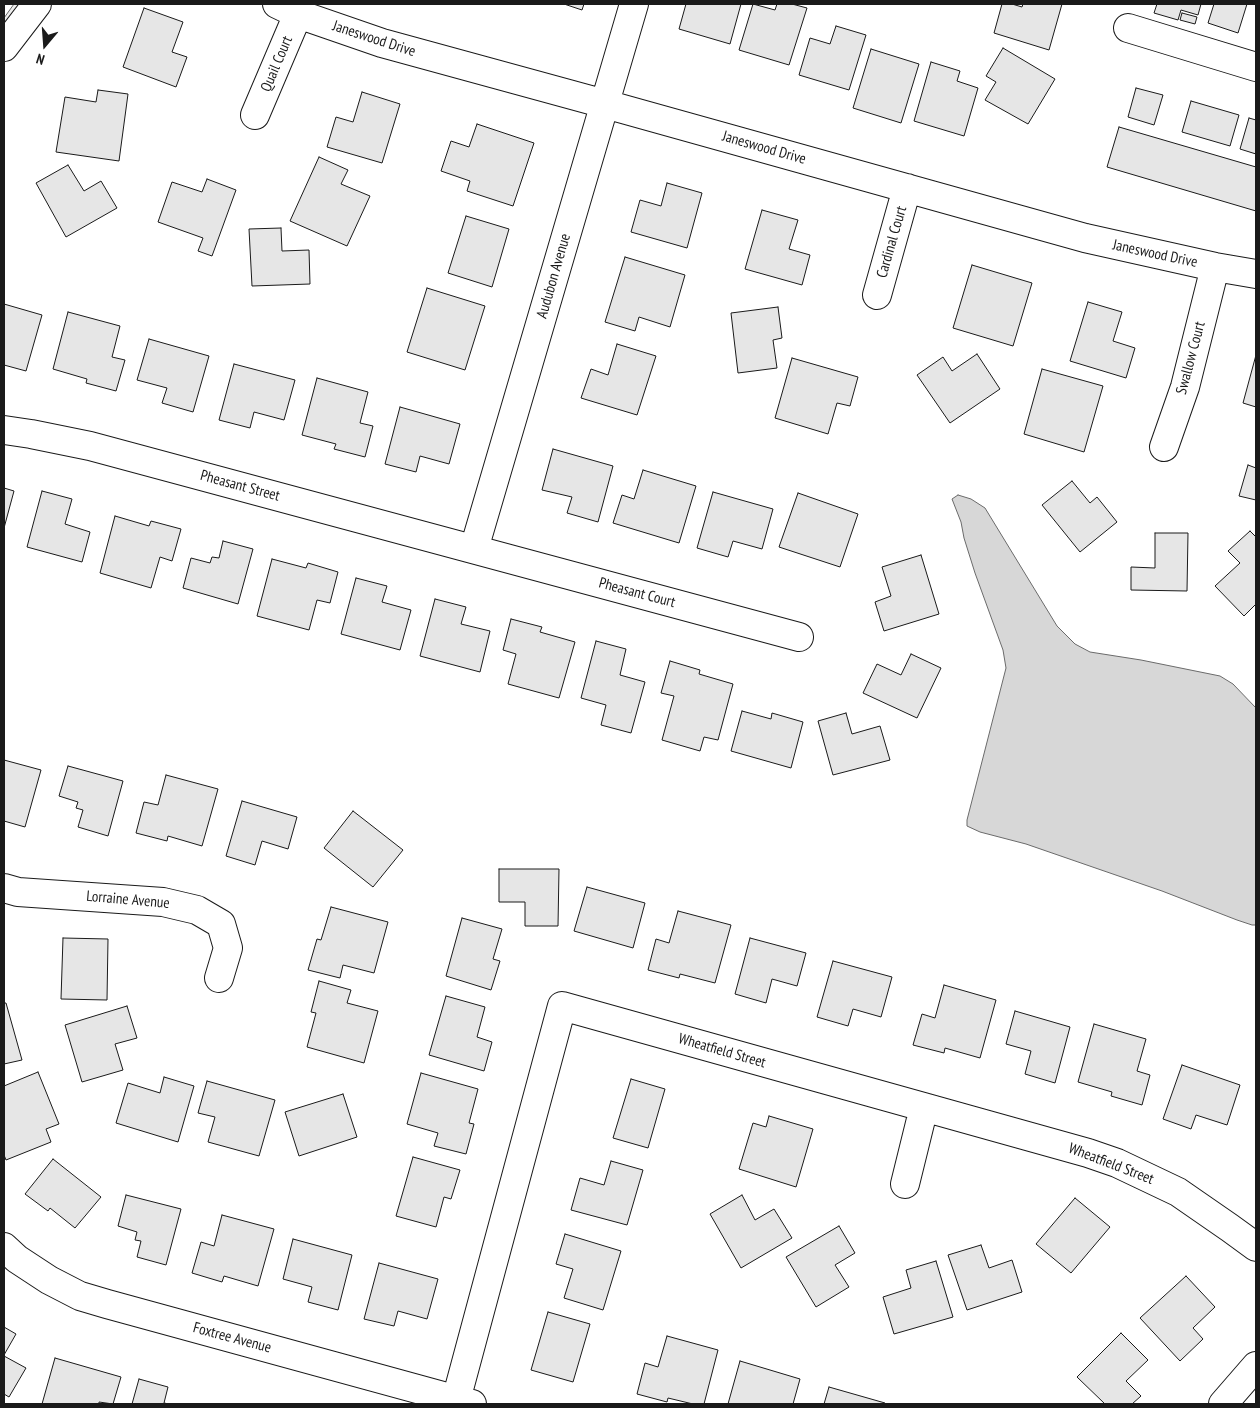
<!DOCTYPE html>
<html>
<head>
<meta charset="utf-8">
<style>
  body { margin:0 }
  #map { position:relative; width:1260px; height:1408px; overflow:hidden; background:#fff; font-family:"PT Sans Narrow",sans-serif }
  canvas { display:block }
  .frame { position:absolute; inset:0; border:5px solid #1a1a1a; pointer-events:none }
  .north { position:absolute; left:20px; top:20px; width:50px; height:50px; -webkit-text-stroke:4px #fff; paint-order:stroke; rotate:198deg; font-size:14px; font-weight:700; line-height:20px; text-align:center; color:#1a1a1a }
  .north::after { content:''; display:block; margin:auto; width:18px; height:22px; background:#1a1a1a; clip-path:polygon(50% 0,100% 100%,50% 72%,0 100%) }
</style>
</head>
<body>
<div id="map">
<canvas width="1260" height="1408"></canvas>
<div class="frame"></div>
<div class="north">N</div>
</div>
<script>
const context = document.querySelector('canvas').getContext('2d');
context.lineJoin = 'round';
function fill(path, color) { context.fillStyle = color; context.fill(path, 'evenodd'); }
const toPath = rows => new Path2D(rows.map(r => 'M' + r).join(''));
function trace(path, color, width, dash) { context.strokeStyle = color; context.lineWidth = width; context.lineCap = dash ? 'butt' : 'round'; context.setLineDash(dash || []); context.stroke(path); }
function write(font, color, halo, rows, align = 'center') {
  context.font = font + ' "PT Sans Narrow",sans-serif'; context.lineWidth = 4; context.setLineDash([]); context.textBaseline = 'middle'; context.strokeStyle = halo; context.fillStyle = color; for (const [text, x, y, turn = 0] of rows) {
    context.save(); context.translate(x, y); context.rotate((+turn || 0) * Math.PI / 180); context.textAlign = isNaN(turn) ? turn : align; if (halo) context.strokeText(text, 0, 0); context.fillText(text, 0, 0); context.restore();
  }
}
const built = toPath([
  [14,4,27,4,4,31,4,18,14,4]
]);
fill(built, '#ededed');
trace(built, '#6a6a6a', 1);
const water = toPath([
  [958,495,971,499,985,508,1057,626,1075,644,1090,652,1141,660,1220,676,1233,684,1256,708,1256,925,1252,925,1237,920,1162,891,1026,844,980,832,967,826,967,820,1006,668,1003,650,975,573,964,538,961,522,952,499,958,495]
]);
fill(water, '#d7d7d7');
trace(water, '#6a6a6a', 1);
const building = toPath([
  [564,4,584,4,582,10,564,4],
  [686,4,741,4,730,44,679,29,686,4],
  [753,4,775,10,777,4,792,4,807,8,789,65,739,50,753,4],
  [1002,4,1012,4,1022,7,1023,4,1062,4,1049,50,994,33,1002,4],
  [1157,4,1201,4,1198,15,1181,10,1178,20,1154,13,1157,4],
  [1214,4,1247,4,1238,33,1208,23,1214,4],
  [144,8,183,22,172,52,187,57,176,87,123,67,144,8],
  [1182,13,1197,17,1195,24,1180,20,1182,13],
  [836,26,866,35,849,90,799,75,810,38,830,44,836,26],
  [1003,48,1055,79,1028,124,985,100,996,82,986,76,1003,48],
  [871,49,919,64,901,123,853,108,871,49],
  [931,62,960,71,957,81,978,88,964,136,914,121,931,62],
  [1136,88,1163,95,1154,125,1128,117,1136,88],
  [98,90,128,94,119,161,56,152,65,97,96,102,98,90],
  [362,92,400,104,382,163,327,147,336,117,353,122,362,92],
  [1191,101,1239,115,1230,146,1182,132,1191,101],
  [1249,118,1256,120,1256,154,1240,149,1249,118],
  [477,124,534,143,513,206,467,191,470,181,441,171,451,141,469,147,477,124],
  [1119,127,1256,167,1256,211,1107,167,1119,127],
  [319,157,348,170,341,184,370,196,347,246,290,221,319,157],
  [68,165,84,191,101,181,117,208,66,237,36,183,68,165],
  [207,179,236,190,212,256,198,251,203,238,158,222,172,182,202,192,207,179],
  [667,183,702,193,687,248,631,232,640,200,661,206,667,183],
  [762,210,798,220,789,249,810,255,802,285,745,269,762,210],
  [466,216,509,229,492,287,448,273,466,216],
  [281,228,282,251,309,250,310,284,252,286,249,229,281,228],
  [625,257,685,275,670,327,639,317,635,331,605,322,625,257],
  [972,265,1032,283,1013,346,953,328,972,265],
  [427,288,485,306,465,370,407,352,427,288],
  [1088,302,1122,312,1113,341,1135,348,1126,378,1070,361,1088,302],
  [4,304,42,315,26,371,4,365,4,304],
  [778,307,782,338,773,340,777,368,738,373,731,313,778,307],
  [68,312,120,326,112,357,125,360,116,391,86,383,87,379,53,369,68,312],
  [149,339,209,356,193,412,162,403,167,388,137,380,149,339],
  [617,344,656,356,637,415,581,398,591,369,608,375,617,344],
  [977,354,1000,389,950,423,917,375,943,357,952,371,977,354],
  [1256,355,1256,407,1243,403,1256,355],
  [792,358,858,377,850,406,837,403,828,434,775,418,792,358],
  [234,364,295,380,284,420,254,412,250,428,219,420,234,364],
  [1042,369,1103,386,1084,452,1024,434,1042,369],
  [317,378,368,392,360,423,373,426,365,457,334,449,336,444,302,435,317,378],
  [400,407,460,424,449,464,420,456,416,472,385,464,400,407],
  [553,449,613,466,598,522,567,513,572,497,542,490,553,449],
  [1248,465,1256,468,1256,500,1239,496,1248,465],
  [643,470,696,486,679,543,613,523,622,495,634,499,643,470],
  [1072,481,1090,503,1097,497,1117,522,1080,552,1042,505,1072,481],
  [4,488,14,491,4,528,4,488],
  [42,491,72,499,65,524,90,532,82,562,27,547,42,491],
  [713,492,773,509,762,549,733,541,728,557,697,548,713,492],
  [798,493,858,514,840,567,779,547,798,493],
  [115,516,149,526,151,521,181,529,172,561,160,557,151,588,100,573,115,516],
  [1250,531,1256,537,1256,604,1244,616,1215,586,1240,563,1228,551,1250,531],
  [1155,533,1188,533,1187,591,1131,590,1131,567,1155,568,1155,533],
  [223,541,253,549,238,604,183,588,191,558,210,563,212,557,219,558,223,541],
  [921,555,939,614,884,631,875,602,891,596,882,567,921,555],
  [272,559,306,568,308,563,338,572,330,603,317,600,309,630,257,616,272,559],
  [356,578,387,586,382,602,411,610,400,650,341,634,356,578],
  [435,599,466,607,461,624,490,631,480,672,420,656,435,599],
  [511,619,542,627,540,632,575,642,559,698,508,684,516,654,503,650,511,619],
  [596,641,626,649,620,675,645,682,631,733,601,725,606,705,581,698,596,641],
  [911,654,941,668,917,718,863,693,877,664,901,675,911,654],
  [670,661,700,670,699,674,733,684,718,740,704,737,700,751,662,740,674,696,661,693,670,661],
  [742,711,771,719,772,713,803,722,791,768,731,751,742,711],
  [846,713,852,734,880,726,890,760,833,775,818,721,846,713],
  [4,760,41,770,25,827,4,821,4,760],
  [68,766,123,781,108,836,78,827,83,810,76,808,78,802,59,796,68,766],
  [166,775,218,789,202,846,168,836,167,841,136,833,144,802,158,805,166,775],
  [242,801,297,817,288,849,262,841,255,865,226,856,242,801],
  [353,811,403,850,373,887,324,848,353,811],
  [499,869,559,869,558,926,525,926,525,902,499,902,499,869],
  [587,887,645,903,633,948,574,931,587,887],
  [331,907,388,922,374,973,343,965,340,978,308,970,317,939,321,940,331,907],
  [678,911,731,925,715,983,680,974,679,978,648,970,656,939,669,943,678,911],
  [462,918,502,929,493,959,500,961,491,990,446,976,462,918],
  [63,938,108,939,107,1000,61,999,63,938],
  [750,938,806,953,797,986,772,979,766,1003,735,994,750,938],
  [833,961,892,977,881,1017,853,1009,848,1026,817,1017,833,961],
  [319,981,351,990,347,1003,378,1011,364,1063,307,1047,316,1013,311,1012,319,981],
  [944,985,996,1000,980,1058,945,1048,944,1053,913,1045,922,1014,935,1018,944,985],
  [446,996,485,1007,477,1037,492,1042,484,1071,429,1055,446,996],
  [4,1003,6,1003,22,1060,4,1064,4,1003],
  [127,1006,137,1038,115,1044,123,1070,82,1082,65,1025,127,1006],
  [1015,1011,1070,1027,1055,1083,1025,1074,1031,1051,1006,1044,1015,1011],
  [1094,1024,1146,1039,1137,1071,1150,1075,1142,1105,1111,1096,1112,1092,1078,1082,1094,1024],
  [1182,1065,1240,1085,1227,1125,1196,1115,1191,1129,1163,1119,1182,1065],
  [38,1072,59,1124,46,1129,51,1142,6,1160,4,1155,4,1086,38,1072],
  [421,1073,478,1089,469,1123,474,1124,466,1154,434,1146,438,1133,407,1124,421,1073],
  [164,1077,194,1086,178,1142,116,1123,128,1083,160,1093,164,1077],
  [631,1079,665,1089,648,1148,613,1138,631,1079],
  [207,1081,275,1100,259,1156,208,1142,215,1117,198,1113,207,1081],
  [343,1094,357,1137,299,1156,285,1112,343,1094],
  [769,1116,813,1129,796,1187,739,1169,753,1123,766,1127,769,1116],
  [413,1157,460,1170,451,1199,444,1197,436,1227,396,1216,413,1157],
  [53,1159,101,1197,75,1228,50,1208,48,1211,25,1194,53,1159],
  [611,1161,643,1170,627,1225,571,1210,580,1178,604,1185,611,1161],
  [126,1195,181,1209,166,1265,137,1257,141,1241,135,1240,137,1232,118,1226,126,1195],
  [742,1195,755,1220,774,1209,792,1238,741,1268,710,1214,742,1195],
  [1075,1198,1110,1227,1071,1273,1036,1244,1075,1198],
  [222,1215,274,1229,258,1286,224,1276,222,1282,192,1273,201,1242,214,1246,222,1215],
  [839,1226,855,1253,835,1265,849,1287,816,1307,786,1257,839,1226],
  [565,1234,621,1251,603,1310,564,1298,573,1269,556,1264,565,1234],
  [293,1239,352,1255,338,1310,308,1302,312,1287,283,1279,293,1239],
  [981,1245,989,1268,1012,1260,1022,1292,967,1310,948,1255,981,1245],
  [936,1261,953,1317,894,1334,883,1297,911,1288,906,1270,936,1261],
  [379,1263,438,1279,427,1319,398,1311,394,1326,364,1319,379,1263],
  [1186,1276,1215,1307,1193,1328,1203,1339,1180,1361,1140,1318,1186,1276],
  [548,1312,590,1324,573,1382,531,1370,548,1312],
  [4,1327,16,1334,4,1355,4,1327],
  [1121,1333,1148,1360,1126,1381,1141,1396,1132,1404,1105,1404,1077,1377,1121,1333],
  [667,1336,718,1350,704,1404,693,1404,668,1398,667,1402,637,1394,645,1363,658,1367,667,1336],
  [4,1356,26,1368,9,1397,4,1394,4,1356],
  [55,1358,121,1377,113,1404,99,1402,99,1404,42,1404,55,1358],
  [740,1361,800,1379,793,1404,728,1404,740,1361],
  [139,1379,168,1387,164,1403,169,1404,132,1404,139,1379],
  [829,1387,885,1403,885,1404,824,1404,829,1387]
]);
fill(building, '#e6e6e6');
trace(building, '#1a1a1a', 1);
const minor = toPath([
  [277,4,298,14,382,43,605,104,1085,238,1215,267,1256,274],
  [1128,28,1256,67],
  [4,47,37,4],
  [255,115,298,14],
  [877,295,907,188],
  [4,430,31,434,90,446,799,637],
  [1164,447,1185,387,1215,267],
  [474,549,634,4],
  [4,888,18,892,163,902,197,910,221,924,228,948,219,978],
  [905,1184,924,1107],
  [4,1247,17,1259,49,1280,80,1296,107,1304,472,1404],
  [456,1400,562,1006,1088,1153,1117,1163,1178,1192,1230,1228,1256,1247],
  [1223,1404,1256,1366]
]);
trace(minor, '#1a1a1a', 30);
trace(minor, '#fff', 28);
write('15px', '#1a1a1a', '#fff', [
  ["Janeswood Drive",374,39,18],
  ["Quail Court",277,64,-67],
  ["Janeswood Drive",764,148,16],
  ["Cardinal Court",892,242,-74],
  ["Janeswood Drive",1155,254,12],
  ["Audubon Avenue",554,276,-74],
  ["Swallow Court",1191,358,-75],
  ["Pheasant Street",240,486,15],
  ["Pheasant Court",637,593,15],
  ["Lorraine Avenue",128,900,5],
  ["Wheatfield Street",722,1051,16],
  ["Wheatfield Street",1111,1164,21],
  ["Foxtree Avenue",232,1338,15]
]);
</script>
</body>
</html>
